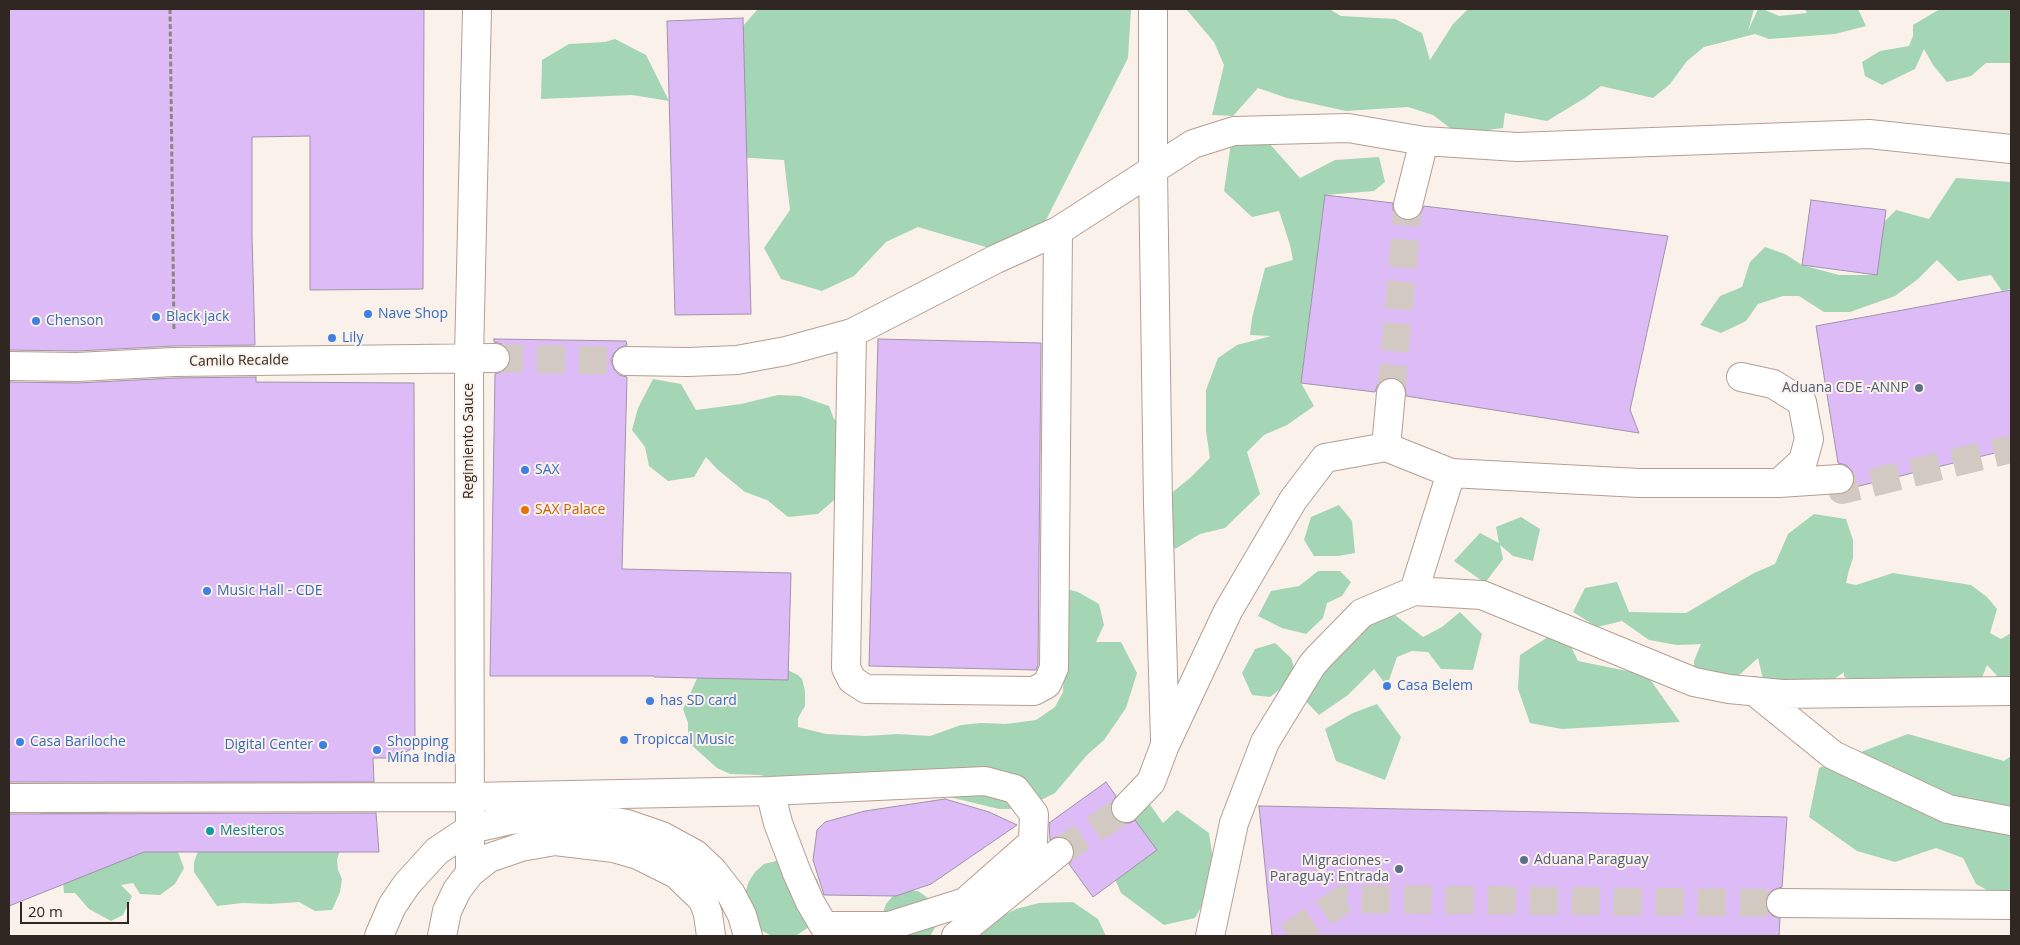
<!DOCTYPE html>
<html>
<head>
<meta charset="utf-8">
<style>
  body { margin:0 }
  #map { position:relative; width:2020px; height:945px; overflow:hidden; background:#fbf1eb; font-family:"Open Sans",sans-serif }
  canvas { display:block }
  .frame { position:absolute; inset:0; border:10px solid #302722; pointer-events:none }
  .scale { position:absolute; left:20px; top:902px; width:109px; height:22px; box-sizing:border-box; border:2px solid #302722; border-top:0; padding-left:6px; font-size:15px; line-height:18px; white-space:nowrap; color:#302722; -webkit-text-stroke:4px #fbf1eb; paint-order:stroke }
</style>
</head>
<body>
<div id="map">
<canvas width="2020" height="945"></canvas>
<div class="frame"></div>
<div class="scale">20 m</div>
</div>
<script>
const context = document.querySelector('canvas').getContext('2d');
context.lineJoin = 'round';
function fill(path, color) { context.fillStyle = color; context.fill(path, 'evenodd'); }
const toPath = rows => new Path2D(rows.map(r => 'M' + r).join(''));
function trace(path, color, width, dash) { context.strokeStyle = color; context.lineWidth = width; context.lineCap = dash ? 'butt' : 'round'; context.setLineDash(dash || []); context.stroke(path); }
function write(font, color, halo, rows, align = 'center') {
  context.font = font + ' "Open Sans",sans-serif'; context.lineWidth = 4; context.setLineDash([]); context.textBaseline = 'middle'; context.strokeStyle = halo; context.fillStyle = color; for (const [text, x, y, turn = 0] of rows) {
    context.save(); context.translate(x, y); context.rotate((+turn || 0) * Math.PI / 180); context.textAlign = isNaN(turn) ? turn : align; if (halo) context.strokeText(text, 0, 0); context.fillText(text, 0, 0); context.restore();
  }
}
fill(toPath([
  [758,9,1131,9,1128,58,1045,222,989,248,918,227,886,242,854,276,822,291,781,279,764,248,790,210,784,160,735,157,726,45],
  [1186,9,1329,9,1341,16,1395,19,1422,33,1430,60,1453,24,1468,9,1754,9,1748,31,1758,9,1763,9,1779,16,1807,13,1805,9,1858,9,1866,26,1835,34,1769,39,1755,34,1704,47,1687,61,1670,84,1653,98,1601,86,1585,98,1547,121,1505,113,1503,128,1458,134,1433,115,1408,107,1346,111,1287,98,1258,88,1233,116,1212,115,1224,65,1214,42],
  [1940,9,2011,9,2011,63,1986,63,1971,76,1947,82,1933,65,1924,49,1915,69,1882,85,1865,76,1862,62,1880,51,1909,46,1913,36,1913,25],
  [615,39,646,55,669,101,632,95,541,99,542,60,569,44,605,42],
  [1231,143,1269,143,1300,178,1335,160,1379,157,1385,182,1374,191,1325,195,1301,383,1314,406,1287,425,1264,435,1247,452,1260,494,1225,528,1200,534,1175,549,1158,504,1190,478,1210,458,1206,431,1206,390,1218,358,1237,345,1271,336,1250,335,1252,318,1265,268,1293,260,1290,245,1279,211,1252,217,1224,191],
  [1956,178,2011,182,2011,289,2002,291,1991,275,1958,281,1937,260,1918,279,1895,296,1850,312,1824,312,1799,296,1783,296,1758,304,1746,321,1721,333,1700,325,1720,296,1742,287,1750,262,1765,247,1785,254,1802,265,1839,275,1876,275,1874,232,1896,210,1929,219],
  [653,379,681,384,696,410,741,404,778,395,800,396,829,406,834,419,844,428,842,493,818,514,788,517,767,500,745,492,717,469,706,457,694,477,668,481,649,466,645,447,632,430,638,408],
  [1339,505,1352,521,1355,553,1338,556,1314,556,1304,540,1311,517],
  [1814,514,1846,519,1853,540,1853,558,1849,570,1846,583,1856,585,1893,573,1971,585,1987,597,1997,609,1990,633,2001,639,2011,633,2011,691,1987,665,1979,685,1946,682,1929,678,1919,685,1859,682,1844,677,1844,672,1826,685,1763,679,1758,658,1728,685,1694,682,1694,661,1701,644,1677,645,1649,640,1622,621,1597,627,1573,612,1585,588,1617,582,1629,612,1686,613,1754,573,1775,564,1788,534],
  [1521,517,1540,529,1533,561,1513,556,1500,545,1503,559,1485,583,1454,561,1480,533,1499,543,1496,527],
  [1318,571,1340,571,1351,582,1342,596,1327,603,1323,618,1306,634,1282,628,1258,616,1271,591,1299,586],
  [1067,589,1078,592,1099,604,1104,625,1096,642,1121,642,1137,673,1126,708,1104,740,1087,755,1055,793,1023,809,999,809,937,794,893,799,841,802,802,782,759,775,730,774,717,768,688,742,688,723,683,709,701,670,783,668,798,675,802,679,805,691,805,706,798,718,798,727,826,734,866,736,898,734,930,736,961,725,981,723,1006,724,1036,720,1055,707,1063,692],
  [1460,612,1482,634,1473,670,1441,669,1428,652,1412,651,1397,657,1387,686,1374,669,1348,695,1319,715,1296,691,1362,613,1395,615,1423,637,1442,627],
  [1562,628,1578,661,1647,675,1680,722,1562,729,1530,723,1518,689,1520,655],
  [1275,643,1291,658,1295,670,1283,687,1270,697,1252,695,1242,673,1255,649],
  [1377,704,1401,737,1385,780,1336,761,1325,729,1353,713],
  [1908,734,2004,761,2011,756,2011,903,1976,884,1963,858,1936,848,1895,862,1857,851,1809,817,1819,768],
  [1136,785,1163,823,1177,810,1209,833,1216,880,1195,918,1164,925,1121,893,1111,870,1110,808],
  [55,803,90,803,123,822,173,839,184,868,175,884,160,895,140,894,133,883,121,885,132,896,123,915,111,921,89,909,75,893,64,893,62,871,35,817],
  [201,844,341,846,337,860,338,870,342,879,340,892,332,910,315,911,299,902,270,904,242,903,217,906,194,872,194,862],
  [787,860,809,870,817,879,821,891,822,905,817,917,809,927,797,935,788,936,770,935,759,929,745,893,749,881,755,872,764,864,776,861],
  [909,890,918,891,932,901,937,917,936,926,930,936,891,936,883,912,886,904,892,897,900,892],
  [1073,902,1098,919,1106,936,976,936,987,924,1016,909,1039,903]
]), '#a4d5b5');
const building = toPath([
  [9,9,424,9,423,289,310,290,310,136,252,137,252,235,255,345,174,346,77,351,9,350,9,9],
  [743,18,751,314,675,315,667,21,743,18],
  [1325,195,1393,203,1393,210,1397,216,1405,220,1412,220,1419,216,1424,206,1668,236,1630,410,1639,433,1406,396,1405,386,1400,380,1393,378,1384,379,1378,384,1375,392,1301,383,1325,195],
  [1811,200,1886,210,1877,275,1802,265,1811,200],
  [2011,290,2011,449,1851,488,1855,478,1852,471,1846,465,1838,463,1816,326,2011,290],
  [494,339,626,341,627,345,619,348,614,353,611,360,614,369,619,375,627,377,622,569,791,573,788,680,654,677,654,676,490,676,495,374,503,371,508,366,511,358,508,350,502,344,494,342,494,339],
  [878,339,1041,343,1038,665,1036,670,869,666,878,339],
  [256,377,256,382,414,383,415,746,397,758,373,758,374,782,9,782,9,382,78,383,174,378,256,377],
  [1106,782,1116,796,1111,805,1111,812,1115,819,1123,823,1130,823,1135,820,1157,850,1093,897,1069,864,1074,857,1074,849,1071,843,1064,837,1056,837,1050,840,1049,823,1106,782],
  [945,799,989,812,1017,825,931,884,896,896,824,895,813,860,817,830,825,822,865,811,945,799],
  [1259,806,1787,817,1782,887,1773,890,1768,895,1765,902,1768,911,1773,916,1780,918,1779,936,1272,936,1259,806],
  [376,813,379,852,144,852,9,906,9,814,376,813]
]);
fill(building, '#ddbbf7');
trace(building, '#9f93a9', 1);
trace(toPath([
  [495,358,627,361],
  [1391,393,1408,205],
  [1839,479,1842,490,2011,449],
  [1059,852,1126,808],
  [1289,936,1344,899,1781,903]
]), '#d2c9c3', 28, [28, 14]);
const minor = toPath([
  [1153,9,1153,170,1158,504,1165,740],
  [1408,205,1424,141],
  [852,333,846,668,852,680,866,689,1034,691,1047,684,1054,668,1058,231],
  [627,361,688,362,737,360,786,351,852,333,996,259,1058,231,1193,144,1234,131,1348,128,1424,141,1517,147,1869,134,2011,149],
  [9,366,77,367,174,362,495,358],
  [1741,377,1773,384,1802,402,1809,439,1803,461,1779,483],
  [1386,447,1391,393],
  [1414,591,1451,473],
  [1754,691,1833,755,1948,809,2011,821],
  [9,798,470,797,770,791,985,781,1015,789,1034,814,1033,842,965,902,889,926,824,926,810,902,797,873,778,823,770,791],
  [1126,808,1151,782,1165,745,1228,611,1293,500,1325,458,1386,447,1451,473,1639,483,1779,483,1839,479],
  [470,873,469,357,477,9],
  [1781,903,2011,905],
  [379,936,392,906,407,884,437,851,470,829,510,820,552,815,590,817,627,824,662,836,695,854,713,871,731,894,742,915,748,936],
  [442,936,447,911,457,890,470,873,489,858,521,847,555,841,614,848,638,855,676,874,703,900,708,914,711,936],
  [956,936,1059,852],
  [1210,936,1234,823,1265,742,1312,665,1319,657,1362,613,1414,591,1482,595,1694,682,1729,689,1782,694,2011,691]
]);
trace(minor, '#b59e90', 30);
trace(toPath([
  [170,9,174,331]
]), '#8f8580', 3, [5, 2.5]);
trace(minor, '#fff', 28);
for (const [x, y, r, color] of [
  [368,314,5,"#3f7fe0"],
  [156,317,5,"#3f7fe0"],
  [36,321,5,"#3f7fe0"],
  [332,338,5,"#3f7fe0"],
  [1919,388,5,"#5c6f8a"],
  [525,470,5,"#3f7fe0"],
  [525,510,5,"#e8710a"],
  [207,591,5,"#3f7fe0"],
  [1387,686,5,"#3f7fe0"],
  [650,701,5,"#3f7fe0"],
  [624,740,5,"#3f7fe0"],
  [20,742,5,"#3f7fe0"],
  [323,745,5,"#3f7fe0"],
  [377,750,5,"#3f7fe0"],
  [210,831,5,"#0f9aa8"],
  [1524,860,5,"#5c6f8a"],
  [1399,869,5,"#5c6f8a"]
]) { const dot = new Path2D(); dot.arc(x, y, r, 0, 2 * Math.PI); context.fillStyle = color; context.fill(dot); trace(dot, '#fbf1eb', 2); }
write('14px', '#366cbe', '#fbf1eb', [
  ["Nave Shop",378,314],
  ["Black jack",166,317],
  ["Chenson",46,321],
  ["Lily",342,338],
  ["SAX",535,470],
  ["Music Hall - CDE",217,591],
  ["Casa Belem",1397,686],
  ["has SD card",660,701],
  ["Tropiccal Music",634,740],
  ["Casa Bariloche",30,742],
  ["Shopping",387,742],
  ["Mína India",387,758],
  ["Digital Center",313,745,"right"]
], 'left');
write('14px', '#302722', '#fbf1eb', [
  ["Camilo Recalde",239,361,-1],
  ["Regimiento Sauce",469,441,-90]
]);
write('14px', '#4e5e75', '#fbf1eb', [
  ["Aduana CDE -ANNP",1909,388],
  ["Aduana Paraguay",1534,860,"left"],
  ["Migraciones -",1389,861],
  ["Paraguay: Entrada",1389,877]
], 'right');
write('14px', '#c56008', '#fbf1eb', [
  ["SAX Palace",535,510]
], 'left');
write('14px', '#0d838f', '#fbf1eb', [
  ["Mesiteros",220,831]
], 'left');
</script>
</body>
</html>
